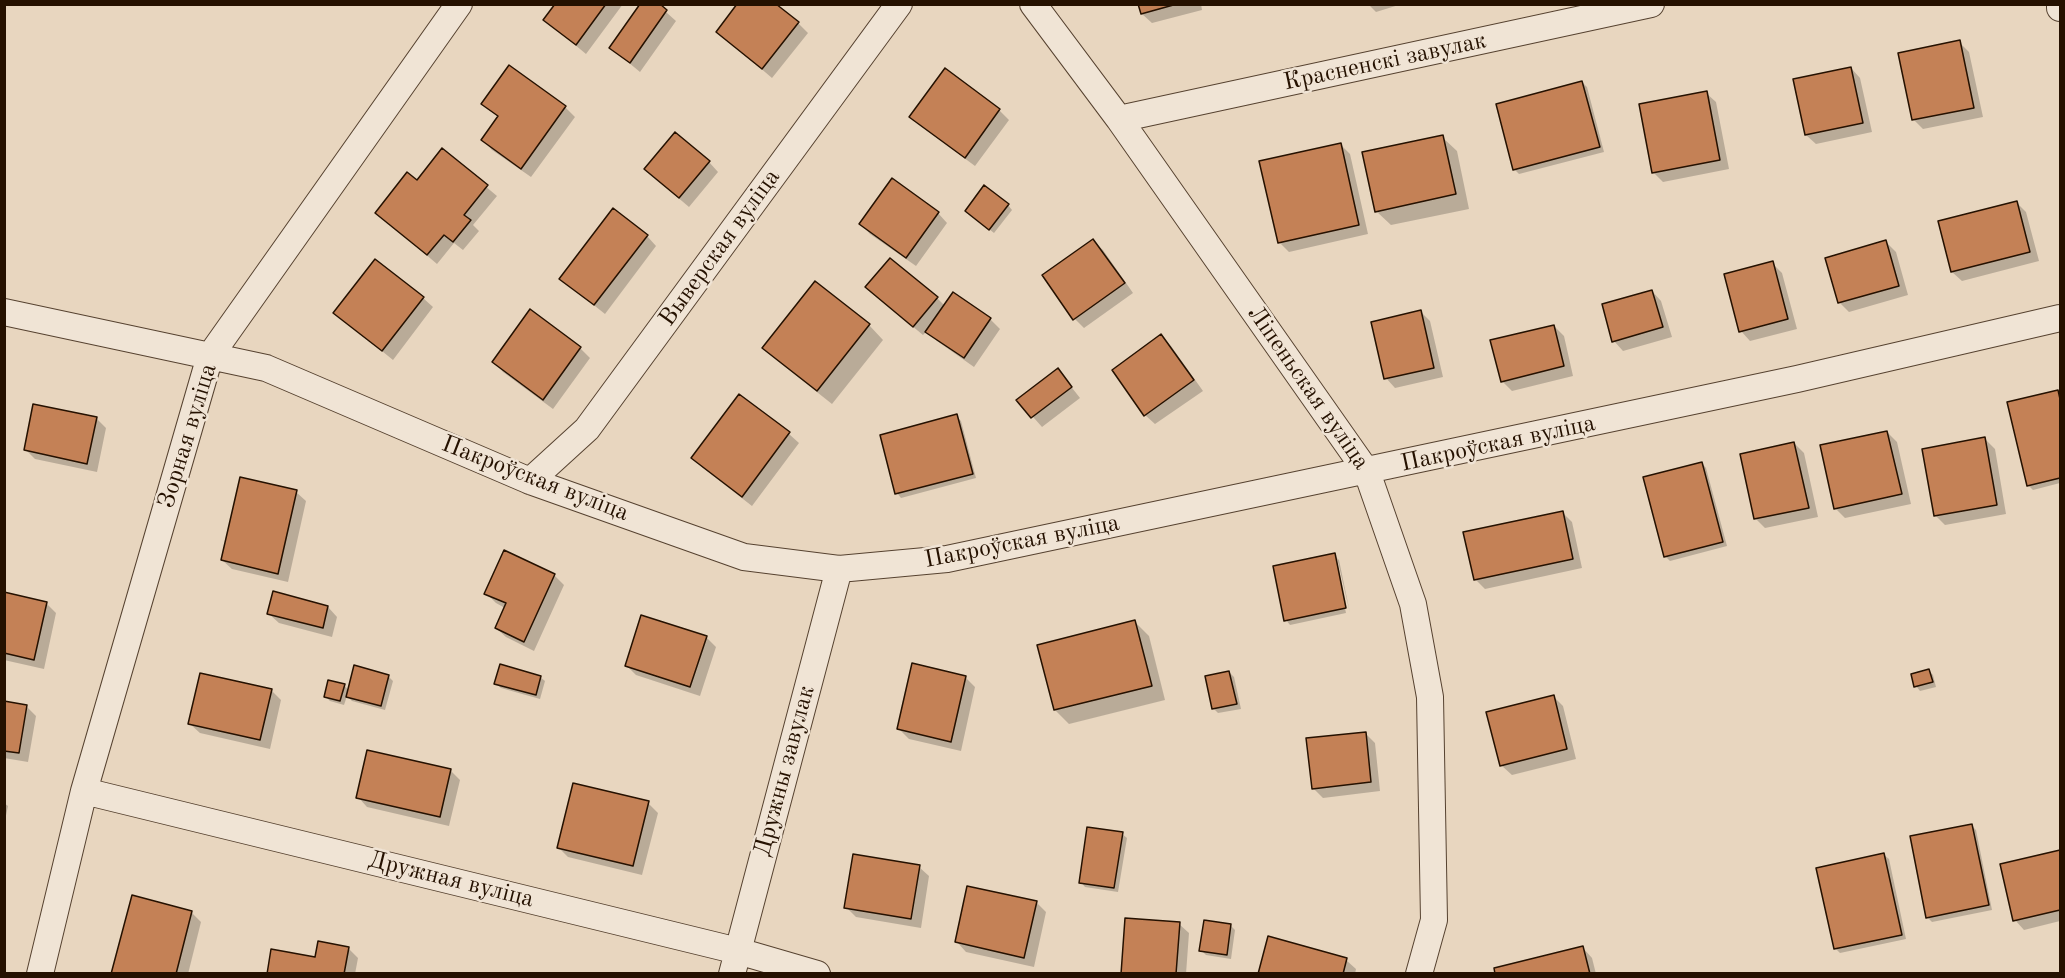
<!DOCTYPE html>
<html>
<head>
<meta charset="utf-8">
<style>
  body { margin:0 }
  #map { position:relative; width:2065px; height:978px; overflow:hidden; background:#e8d6bf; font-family:"Old Standard TT",serif }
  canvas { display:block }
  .frame { position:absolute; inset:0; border:6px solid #251100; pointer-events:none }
</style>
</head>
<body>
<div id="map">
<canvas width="2065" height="978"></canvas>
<div class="frame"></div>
</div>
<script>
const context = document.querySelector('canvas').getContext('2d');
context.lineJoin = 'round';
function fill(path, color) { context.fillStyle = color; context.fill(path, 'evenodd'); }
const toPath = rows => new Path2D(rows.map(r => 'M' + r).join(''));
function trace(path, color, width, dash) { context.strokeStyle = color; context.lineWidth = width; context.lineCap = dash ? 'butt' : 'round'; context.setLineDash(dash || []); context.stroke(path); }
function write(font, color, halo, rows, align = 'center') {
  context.font = font + ' "Old Standard TT",serif'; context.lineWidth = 5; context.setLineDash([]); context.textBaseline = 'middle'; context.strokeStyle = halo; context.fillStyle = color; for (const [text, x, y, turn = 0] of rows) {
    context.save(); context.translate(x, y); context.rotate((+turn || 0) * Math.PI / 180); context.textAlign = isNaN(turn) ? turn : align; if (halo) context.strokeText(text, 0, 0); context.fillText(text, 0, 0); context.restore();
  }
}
fill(toPath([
  [557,4,623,4,586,54,545,20],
  [657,4,676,21,640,72,611,48],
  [1140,4,1201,4,1202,10,1152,23,1142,14],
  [1368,4,1402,4,1376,12],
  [798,23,808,33,772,78,718,32],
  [1959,42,1969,52,1983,117,1923,129,1914,120],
  [509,67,565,107,575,117,531,177,492,150,483,140,499,118,483,104],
  [1851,68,1860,78,1872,132,1816,144,1806,135],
  [946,70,999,110,1009,120,975,166,921,126,911,117],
  [1582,82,1587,87,1604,152,1519,174,1515,170],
  [1706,93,1716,102,1729,169,1663,182,1653,172],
  [1442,137,1457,151,1469,209,1391,225,1376,211],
  [1340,144,1350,154,1368,234,1289,252,1279,242],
  [442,150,497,196,473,225,479,231,463,250,454,243,437,264,377,213,417,182],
  [709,162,718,172,689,207,656,179],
  [2017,203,2026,212,2039,261,1962,281,1952,272],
  [1008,205,1012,210,994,233,971,215],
  [938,213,947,223,916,266,870,234,861,224],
  [647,236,656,246,605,314,561,279],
  [1093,241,1103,250,1133,293,1084,328,1075,319],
  [1886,242,1896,252,1908,295,1849,312,1839,302],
  [1772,263,1782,273,1797,329,1750,341,1741,331],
  [816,283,869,325,883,340,832,404,779,362,764,348],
  [1652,291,1661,301,1672,337,1623,351,1614,341],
  [877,297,937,298,945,306,990,319,1000,329,974,367,937,341,927,331,923,335],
  [423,298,433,307,393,360,335,313],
  [530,311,580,348,590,358,553,409,503,372,494,362],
  [1421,312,1430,321,1443,377,1395,388,1386,378],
  [1554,326,1564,336,1573,376,1512,391,1502,381],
  [1161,336,1171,346,1203,391,1155,424,1145,415],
  [1058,370,1080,398,1042,427,1018,400],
  [2058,391,2060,394,2060,483,2033,490,2028,485],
  [739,396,789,434,799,443,752,506,703,468,693,458],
  [956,416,961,421,976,478,901,498,897,493],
  [96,418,106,428,97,472,35,459,25,449],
  [1887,432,1897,442,1911,504,1845,518,1835,508],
  [1985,439,1995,449,2006,514,1945,525,1935,515],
  [1794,443,1804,453,1818,517,1765,528,1756,519],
  [1702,463,1706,468,1727,546,1670,561,1665,556],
  [296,492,306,501,288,582,232,569,222,560],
  [1562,512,1572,522,1582,568,1485,589,1475,579],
  [1334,555,1339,560,1350,613,1337,558,1334,558,1346,613,1290,625,1286,620],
  [554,575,564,585,534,651,506,637,496,628,505,608,496,603,486,593],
  [4,594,46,603,56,613,44,669,4,660],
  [328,607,337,617,332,637,279,623,269,614],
  [1135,622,1149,636,1165,700,1069,724,1055,710],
  [706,637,716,647,700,696,636,675,626,665],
  [1929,671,1933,675,1936,687,1920,691,1916,686],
  [1229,672,1234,677,1241,709,1218,713,1214,709],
  [388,676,393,681,385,710,352,701,347,696,344,705,330,701,325,696,344,685,349,691],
  [540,677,545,681,540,699,501,688,496,684],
  [965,677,975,687,961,751,909,739,899,729],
  [271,690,281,700,270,749,200,733,190,724],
  [1553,696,1563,706,1576,759,1512,775,1502,766,1488,713],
  [4,703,26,706,36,716,28,762,4,758],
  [1365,733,1375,743,1380,791,1323,798,1313,788],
  [450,770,460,780,449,826,367,807,358,797],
  [4,803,8,806,4,825],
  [648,803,658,813,642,875,568,857,559,848],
  [1971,825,1976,830,1992,910,1932,922,1928,918],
  [1122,834,1127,838,1118,892,1085,887,1081,882],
  [2060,851,2060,921,2024,930,2015,920],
  [1884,855,1889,859,1906,939,1840,953,1835,948],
  [919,867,929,876,921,928,856,917,846,907],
  [133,897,192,913,201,922,188,974,112,974],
  [1036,902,1046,912,1034,967,966,952,957,942],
  [1179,924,1189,933,1186,974,1123,974],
  [1231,926,1235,930,1231,959,1206,955,1201,950],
  [348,948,358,958,355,974,269,974],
  [1583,948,1592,958,1596,974,1497,974],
  [1346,960,1356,969,1355,974,1259,974]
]), '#0003');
const building = toPath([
  [555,4,606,4,576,45,543,20,555,4],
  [640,4,660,4,667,10,630,63,609,48,640,4],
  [737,4,776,4,799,22,762,69,716,32,737,4],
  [1138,4,1177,4,1141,14,1138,4],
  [1960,40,1974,108,1912,120,1898,53,1960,40],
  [509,65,566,106,521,169,481,140,498,116,481,104,509,65],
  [1851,67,1863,123,1805,135,1793,79,1851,67],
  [945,68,1000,109,965,158,909,117,945,68],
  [1582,81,1600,147,1513,170,1496,104,1582,81],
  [1707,91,1720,160,1652,173,1639,104,1707,91],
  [675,132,710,161,679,198,644,169,675,132],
  [1443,135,1456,194,1375,212,1362,152,1443,135],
  [1341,143,1359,225,1278,243,1259,161,1341,143],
  [442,148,488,185,464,215,471,220,453,242,444,235,427,255,375,213,407,172,417,180,442,148],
  [892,178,939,212,906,258,859,224,892,178],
  [984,185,1009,204,989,230,965,211,984,185],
  [2017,201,2030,252,1951,272,1938,221,2017,201],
  [613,208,648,235,594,305,559,279,613,208],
  [1093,239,1125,283,1073,320,1042,275,1093,239],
  [1886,240,1899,286,1838,303,1825,258,1886,240],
  [890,258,938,297,913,327,865,287,890,258],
  [375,259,424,297,382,351,333,313,375,259],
  [1773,261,1788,319,1739,332,1724,274,1773,261],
  [815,281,870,324,817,391,762,348,815,281],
  [1652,290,1663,327,1612,342,1602,304,1652,290],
  [953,292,991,318,964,358,925,332,953,292],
  [530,309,581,347,543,400,492,362,530,309],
  [1421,310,1434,368,1384,379,1371,322,1421,310],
  [1554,325,1564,366,1501,382,1490,340,1554,325],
  [1161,334,1194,380,1144,416,1112,370,1161,334],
  [1058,368,1072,387,1031,418,1016,400,1058,368],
  [2058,390,2060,399,2060,478,2027,486,2007,402,2058,390],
  [739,394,790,432,742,497,691,458,739,394],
  [33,404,97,417,87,464,24,450,33,404],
  [957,414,973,474,895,494,880,435,957,414],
  [1887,431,1902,494,1834,509,1820,445,1887,431],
  [1985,437,1997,505,1934,516,1922,449,1985,437],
  [1794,442,1809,508,1754,519,1740,454,1794,442],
  [1702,462,1723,542,1664,557,1643,477,1702,462],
  [240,477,297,490,278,574,221,560,240,477],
  [1563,511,1573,559,1474,580,1463,532,1563,511],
  [504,550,555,574,524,642,495,628,506,603,484,594,504,550],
  [1335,553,1346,608,1284,621,1273,566,1335,553],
  [273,591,328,606,323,628,267,614,273,591],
  [4,592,47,602,34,660,4,653,4,592],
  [641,615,707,636,690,687,625,666,641,615],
  [1135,620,1152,686,1054,710,1037,645,1135,620],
  [912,663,966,676,951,742,897,729,912,663],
  [500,664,541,676,536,695,494,684,500,664],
  [354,665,389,675,381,706,346,697,354,665],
  [1929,669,1933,682,1914,687,1911,674,1929,669],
  [1229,671,1237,704,1212,709,1205,676,1229,671],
  [200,673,272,689,260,740,188,724,200,673],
  [328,680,345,684,340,701,324,697,328,680],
  [1554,695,1567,749,1500,766,1486,712,1554,695],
  [4,701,27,705,19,753,4,751,4,701],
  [1366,732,1371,782,1312,789,1306,738,1366,732],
  [367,750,451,769,440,817,356,798,367,750],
  [573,783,649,801,633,866,557,848,573,783],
  [1972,824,1989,905,1926,918,1910,836,1972,824],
  [1087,827,1123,832,1114,888,1079,883,1087,827],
  [2060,850,2060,910,2013,921,2000,864,2060,850],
  [1884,853,1902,935,1834,949,1816,868,1884,853],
  [853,854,920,865,911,919,844,908,853,854],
  [967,886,1037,901,1024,958,955,942,967,886],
  [132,895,192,911,176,974,111,974,132,895],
  [1125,918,1180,922,1176,974,1121,974,1125,918],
  [1204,920,1231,924,1227,955,1199,951,1204,920],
  [1268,936,1347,958,1343,974,1258,974,1268,936],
  [318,941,349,947,344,974,267,974,271,949,315,957,318,941],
  [1583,946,1590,974,1495,974,1494,968,1583,946]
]);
fill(building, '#c48156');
trace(building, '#251100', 1.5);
const minor = toPath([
  [1033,4,1119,119,1367,472,1413,604,1430,697,1434,920,1419,974],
  [2060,4,2060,8],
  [1119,119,1651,4],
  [4,312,266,368,530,481,744,557,839,569,947,559,1797,379,2060,318],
  [530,481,587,429,899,4],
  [84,791,738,951,817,974],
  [40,974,84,791,210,356,459,4],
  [732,974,839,569]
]);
trace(minor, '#564230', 28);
trace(minor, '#f0e4d5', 26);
write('24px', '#251100', '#f0e4d5', [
  ["Красненскі завулак",1385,62,-12],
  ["Выверская вуліца",720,248,-54],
  ["Ліпеньская вуліца",1308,388,55],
  ["Зорная вуліца",188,436,-73],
  ["Пакроўская вуліца",1498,444,-12],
  ["Пакроўская вуліца",535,479,21],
  ["Пакроўская вуліца",1022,542,-11],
  ["Дружны завулак",785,771,-75],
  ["Дружная вуліца",451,880,14]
]);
</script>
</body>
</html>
